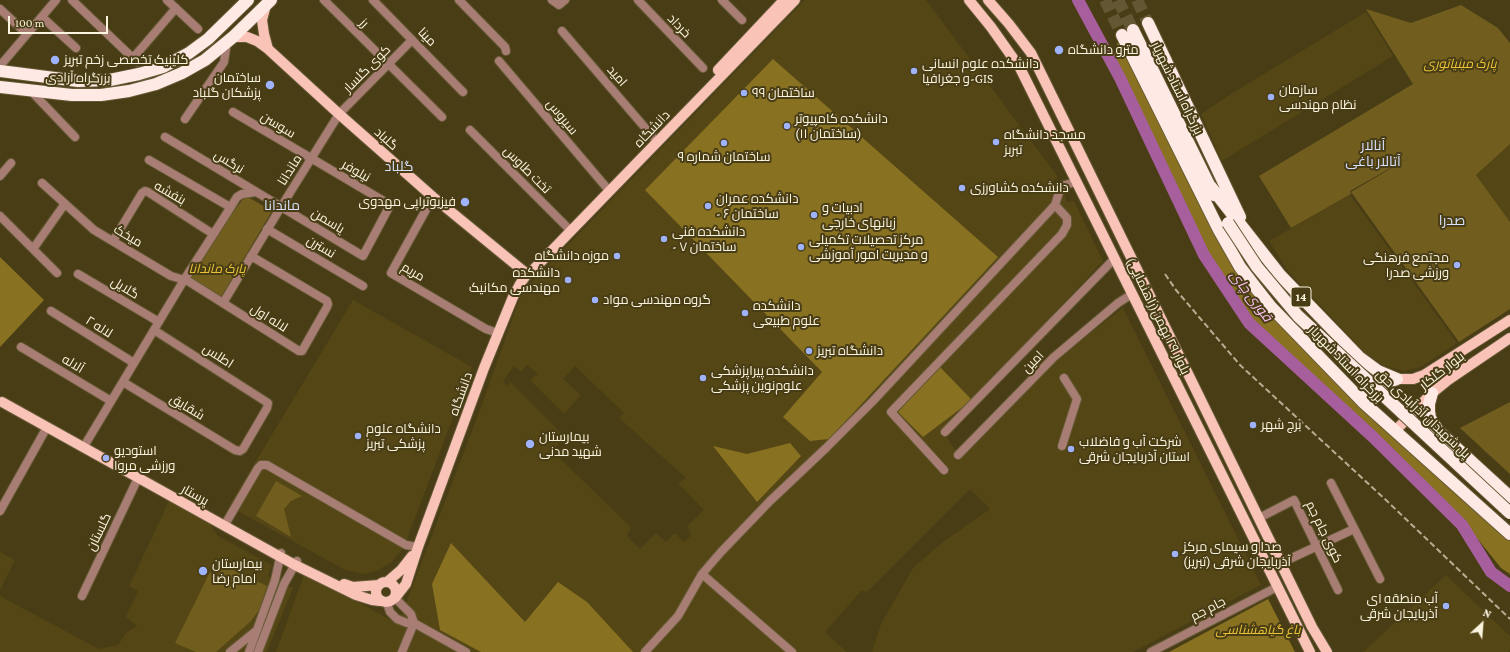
<!DOCTYPE html>
<html>
<head>
<meta charset="utf-8">
<style>
  body { margin:0 }
  #map { position:relative; width:1510px; height:652px; overflow:hidden; background:#493d16; font-family:"Crimson Pro",serif }
  canvas { display:block }
  .north { position:absolute; left:1462px; top:604px; width:40px; height:40px; -webkit-text-stroke:3px #493d16; paint-order:stroke; rotate:26deg; font-size:11px; font-weight:700; line-height:16px; text-align:center; color:#fbf4de }
  .north::after { content:''; display:block; margin:auto; width:14px; height:18px; background:#fbf4de; clip-path:polygon(50% 0,100% 100%,50% 72%,0 100%) }
  .scale { position:absolute; left:8px; top:16px; width:100px; height:18px; box-sizing:border-box; border:2px solid #fbf4de; border-top:0; padding-left:5px; font-size:12px; line-height:14px; white-space:nowrap; color:#fbf4de; -webkit-text-stroke:3px #493d16; paint-order:stroke }
</style>
</head>
<body>
<div id="map">
<canvas width="1510" height="652"></canvas>
<div class="north">N</div>
<div class="scale">100 m</div>
</div>
<script>
const context = document.querySelector('canvas').getContext('2d');
context.lineJoin = 'round';
function fill(path, color) { context.fillStyle = color; context.fill(path, 'evenodd'); }
const toPath = rows => new Path2D(rows.map(r => 'M' + r).join(''));
function trace(path, color, width, dash) { context.strokeStyle = color; context.lineWidth = width; context.lineCap = dash ? 'butt' : 'round'; context.setLineDash(dash || []); context.stroke(path); }
function write(font, color, halo, rows, align = 'center') {
  context.font = font + ' "Crimson Pro",Cairo,serif'; context.lineWidth = 4; context.setLineDash([]); context.textBaseline = 'middle'; context.strokeStyle = halo; context.fillStyle = color; for (const [text, x, y, turn = 0] of rows) {
    context.save(); context.translate(x, y); context.rotate((+turn || 0) * Math.PI / 180); context.textAlign = isNaN(turn) ? turn : align; if (halo) context.strokeText(text, 0, 0); context.fillText(text, 0, 0); context.restore();
  }
}
fill(toPath([
  [805,0,926,0,1058,177,1050,184,1061,186,1067,202,1074,201,1103,261,943,431,958,455,954,462,1057,359,1123,308,1261,585,1133,652,872,652,881,624,913,568,943,542,990,509,970,489,867,592,862,590,825,632,847,652,276,652,305,572,398,624,477,418,521,295,531,283],
  [527,365,538,374,530,380,564,414,581,395,563,379,575,366,624,413,619,418,686,478,678,483,704,510,687,526,691,535,684,542,675,533,666,542,656,533,640,549,627,536,631,527,552,451,565,437,510,382,507,386,503,381,514,366,521,372],
  [1366,12,1393,56,1222,161,1201,114,1231,94],
  [1510,144,1510,222,1476,175],
  [1350,195,1457,343,1421,367,1404,371,1383,365,1363,351,1288,271,1269,241],
  [353,300,472,367,404,547,391,563,376,571,363,574,345,570,229,506],
  [171,497,205,516,218,536,272,565,268,576,293,588,267,652,0,652,0,596,99,649,118,645,126,633,137,626,126,617,138,591,129,586],
  [0,552,15,560,0,590],
  [1446,575,1510,636,1510,650,1508,652,1363,652]
]), '#544615');
fill(toPath([
  [1461,5,1498,28,1510,43,1510,144,1476,175,1510,222,1510,309,1459,342,1351,192,1417,153,1350,191,1351,194,1291,228,1259,176,1413,84,1366,9,1411,23],
  [248,197,272,211,221,297,189,278,233,212,244,198],
  [1510,402,1510,474,1460,428],
  [276,481,302,496,291,501,284,509,291,537,256,516],
  [222,565,267,586,259,610,251,621,216,652,196,652,175,643,210,572,217,576]
]), '#715e1e');
fill(toPath([
  [1118,42,1128,56,1263,304,1510,538,1510,574,1501,568,1472,532,1423,482,1248,317,1207,255,1113,58],
  [773,59,998,257,829,439,810,441,783,417,822,372,645,190],
  [0,257,44,300,0,347],
  [939,366,972,400,923,437,898,412],
  [790,443,801,456,757,502,713,446,747,454],
  [451,543,525,622,558,582,587,602,633,652,481,652,440,630,432,584],
  [1268,599,1295,652,1169,652]
]), '#897122');
trace(toPath([
  [1078,0,1120,78,1204,255,1249,323,1373,437,1462,525,1491,572,1510,586]
]), '#a75e9d', 12);
trace(toPath([
  [1105,0,1122,35],
  [1118,0,1133,30],
  [1137,0,1148,23]
]), '#645834', 12, [12, 6]);
const minor = toPath([
  [72,0,137,62],
  [167,0,198,29],
  [324,0,442,117],
  [373,0,463,92],
  [459,0,505,47,506,51],
  [552,0,559,5,565,0],
  [638,0,703,68],
  [722,0,742,20],
  [0,9,27,34],
  [42,17,76,48],
  [562,31,653,137],
  [133,58,176,8],
  [499,61,606,187],
  [0,66,56,0],
  [31,91,75,137],
  [185,119,224,62,227,42],
  [470,130,567,227],
  [165,137,363,256,388,209,389,206,387,203,233,112],
  [149,160,230,207],
  [0,176,11,163],
  [42,183,94,230,171,276,188,281,299,351,302,351,327,307,328,304,327,301,251,256],
  [433,197,391,273,486,329,498,333],
  [0,216,57,273],
  [267,229,363,286],
  [113,241,142,193,145,191,148,192,213,234],
  [33,249,64,205],
  [78,274,159,322],
  [223,303,281,207,339,114,412,40],
  [51,311,134,363],
  [21,347,111,401],
  [123,382,235,450,240,451,243,449,267,408,268,403,154,330],
  [945,432,1115,258],
  [86,443,184,280,227,213,237,197,242,194,256,192],
  [1062,446,1077,399,1064,378],
  [958,455,1054,357,1118,303,1132,294],
  [944,470,891,412,1062,234,1067,225,1067,218,1055,205],
  [1331,483,1380,579],
  [0,511,47,427],
  [1259,518,1294,500,1338,590],
  [227,521,258,468,261,465,267,465,406,545,418,547],
  [1281,563,1354,529],
  [702,574,792,652],
  [82,596,138,478],
  [395,598,411,614,414,623],
  [387,603,390,612,397,619,407,623,414,623,466,652],
  [230,652,257,630],
  [249,652,275,580,281,553],
  [258,652,284,584,297,561],
  [402,652,414,623],
  [645,652,678,616,702,574,721,552,770,501,826,448,873,401,1055,205,1061,186,1076,182],
  [1151,652,1277,587]
]);
const major = toPath([
  [969,0,991,27,1020,68,1310,652],
  [988,0,1009,24,1031,53,1312,627,1327,652],
  [266,5,262,20,264,34,268,49],
  [233,37,247,37,257,41,268,49,339,114,433,197,527,274],
  [718,70,784,0],
  [1397,379,1413,379,1424,375,1510,320],
  [2,402,295,565,356,595,372,600,380,601],
  [1395,431,1432,393,1448,380,1510,338],
  '376 592a10 10 0 1 1 20 0a10 10 0 1 1-20 0Z',
  [387,582,401,570,412,556],
  [344,584,353,587,379,585],
  [395,598,406,584,418,547,484,368,513,297,520,284,527,274,532,271,795,0]
]);
const highway = toPath([
  [1148,23,1240,217],
  [1133,30,1214,195],
  [1122,35,1219,230,1240,267,1256,288,1271,307,1364,403,1510,534],
  [0,71,78,81,110,80,139,74,163,67,189,53,208,39,248,0],
  [0,87,72,95,101,95,129,91,156,84,182,73,205,60,233,37,271,0],
  [1211,187,1280,275,1359,357,1378,371,1397,379],
  [1432,393,1429,404,1429,411,1430,418,1438,431,1510,497],
  [1364,403,1363,397,1369,388,1397,379]
]);
trace(minor, '#655a36', 10);
trace(major, '#655a36', 12);
trace(highway, '#655a36', 14);
trace(minor, '#a87d73', 8);
trace(major, '#f9c3b8', 10);
trace(highway, '#ffe9e4', 12);
trace(toPath([
  [1165,274,1176,290,1240,365,1387,501,1510,619]
]), '#b7ae92', 2, [6, 3]);
const highwayBridge = toPath([
  [1228,223,1257,267,1298,316,1510,513]
]);
trace(highwayBridge, '#655a36', 14, []);
trace(highwayBridge, '#ffe9e4', 12);
for (const [x, y, r, color] of [
  [1059,50,5,"#9fb3fd"],
  [55,60,5,"#9fb3fd"],
  [914,71,4,"#9fb3fd"],
  [270,85,5,"#9fb3fd"],
  [744,93,4,"#9fb3fd"],
  [1271,97,4,"#9fb3fd"],
  [787,126,4,"#9fb3fd"],
  [996,142,4,"#9fb3fd"],
  [724,143,4,"#9fb3fd"],
  [962,188,4,"#9fb3fd"],
  [465,202,5,"#9fb3fd"],
  [708,206,4,"#9fb3fd"],
  [814,215,4,"#9fb3fd"],
  [664,239,4,"#9fb3fd"],
  [801,247,4,"#9fb3fd"],
  [617,256,4,"#9fb3fd"],
  [1457,265,4,"#9fb3fd"],
  [568,280,4,"#9fb3fd"],
  [595,300,4,"#9fb3fd"],
  [745,313,4,"#9fb3fd"],
  [809,351,4,"#9fb3fd"],
  [703,378,4,"#9fb3fd"],
  [1253,425,4,"#9fb3fd"],
  [358,436,4,"#9fb3fd"],
  [530,444,5,"#9fb3fd"],
  [1071,449,4,"#9fb3fd"],
  [106,458,4,"#9fb3fd"],
  [1175,554,4,"#9fb3fd"],
  [203,571,5,"#9fb3fd"],
  [1446,606,4,"#9fb3fd"]
]) { const dot = new Path2D(); dot.arc(x, y, r, 0, 2 * Math.PI); context.fillStyle = color; context.fill(dot); trace(dot, '#493d16', 1.5); }
for (const [x, y, w] of [
  [1301,297,20]
]) { const box = new Path2D(); box.roundRect(x - w / 2, y - 10, w, 20, 3); context.fillStyle = '#493d16'; context.fill(box); trace(box, '#fbf4de', 1); }
write('bold 12px', '#fbf4de', null, [
  ["14",1301,297]
]);
write('13px', '#fbf4de', '#493d16', [
  ["رز",364,23,45],
  ["خرداد",679,26,46],
  ["مینا",427,37,45],
  ["کوی گلسار",367,69,-45],
  ["امید",617,76,49],
  ["بزرگراه آزادی",78,78,1],
  ["بزرگراه استاد شهریار",1177,88,64],
  ["سیروس",562,117,50],
  ["سوسن",278,125,31],
  ["دانشگاه",652,129,-46],
  ["گلباد",386,139,42],
  ["نرگس",229,162,31],
  ["ماندانا",290,170,-58],
  ["تخت طاوس",527,170,45],
  ["نیلوفر",356,171,30],
  ["بنفشه",170,193,30],
  ["یاسمن",328,221,31],
  ["میخک",128,236,31],
  ["نسترن",321,247,31],
  ["مریم",413,272,31],
  ["گلایل",125,288,31],
  ["بلوار ٢٩ بهمن(راهنمایی)",1158,316,64],
  ["لاله اول",269,318,32],
  ["لاله ۲",99,327,32],
  ["اطلس",218,356,33],
  ["امین",1033,362,-46],
  ["آلاله",73,364,31],
  ["بزرگراه استاد شهریار",1346,364,46],
  ["بلوار گلکار",1442,371,-38],
  ["دانشگاه",461,394,-70],
  ["شقایق",187,407,31],
  ["پل شهیدان آذرآبادی حق",1423,414,43],
  ["پرستار",195,495,29],
  ["گلستان",99,532,-64],
  ["کوی جام جم",1324,532,64],
  ["جام جم",1208,609,-27]
]);
write('13px', '#fbf4de', '#493d16', [
  ["مترو دانشگاه",1068,50],
  ["کلینیک تخصصی زخم تبریز",64,60],
  ["دانشکده علوم انسانی",922,64],
  ["و جغرافیا-GIS",922,79],
  ["ساختمان",261,78,"right"],
  ["پزشکان گلباد",261,93,"right"],
  ["سازمان",1279,90],
  ["نظام مهندسی",1279,105],
  ["ساختمان ۹۹",752,93],
  ["دانشکده کامپیوتر",795,119],
  ["(ساختمان ۱۱)",795,134],
  ["مسجد دانشگاه",1004,135],
  ["تبربز",1004,150],
  ["ساختمان شماره ۹",724,157,"center"],
  ["دانشکده کشاورزی",970,188],
  ["دانشکده عمران",716,199],
  ["- ساختمان ۶",716,214],
  ["فیزیوتراپی مهدوی",456,202,"right"],
  ["ادبیات و",822,208],
  ["زبانهای خارجی",822,223],
  ["دانشکده فنی",672,232],
  ["- ساختمان ۷",672,247],
  ["مرکز تحصیلات تکمیلی",809,240],
  ["و مدیریت امور آموزشی",809,255],
  ["موزه دانشگاه",609,256,"right"],
  ["مجتمع فرهنگی",1449,258,"right"],
  ["ورزشی صدرا",1449,273,"right"],
  ["دانشکده",560,273,"right"],
  ["مهندسی مکانیک",560,288,"right"],
  ["گروه مهندسی مواد",603,300],
  ["دانشکده",753,306],
  ["علوم طبیعی",753,321],
  ["دانشگاه تبریز",817,351],
  ["دانشکده پیراپزشکی",711,371],
  ["علوم‌نوین پزشکی",711,386],
  ["برج شهر",1261,425],
  ["دانشگاه علوم",366,429],
  ["پزشکی تبریز",366,444],
  ["بیمارستان",539,437],
  ["شهید مدنی",539,452],
  ["شرکت آب و فاضلاب",1079,442],
  ["استان آذربایجان شرقی",1079,457],
  ["استودیو",114,451],
  ["ورزشی مروا",114,466],
  ["صدا و سیمای مرکز",1183,547],
  ["آذربایجان شرقی (تبریز)",1183,562],
  ["بیمارستان",212,564],
  ["امام رضا",212,579],
  ["آب منطقه ای",1438,599,"right"],
  ["آذربایجان شرقی",1438,614,"right"]
], 'left');
write('italic 13px', '#ebc336', '#493d16', [
  ["پارک مینیاتوری",1460,64],
  ["پارک ماندانا",217,269],
  ["باغ گیاهشناسی",1258,630]
]);
write('14px', '#d7e0fc', '#493d16', [
  ["آنالار",1373,146],
  ["آتالار باغی",1373,162],
  ["گلباد",399,167],
  ["ماندانا",282,206],
  ["صدرا",1452,221]
]);
write('italic 14px', '#fbbff1', '#493d16', [
  ["قوری چای",1251,296,53]
]);
</script>
</body>
</html>
